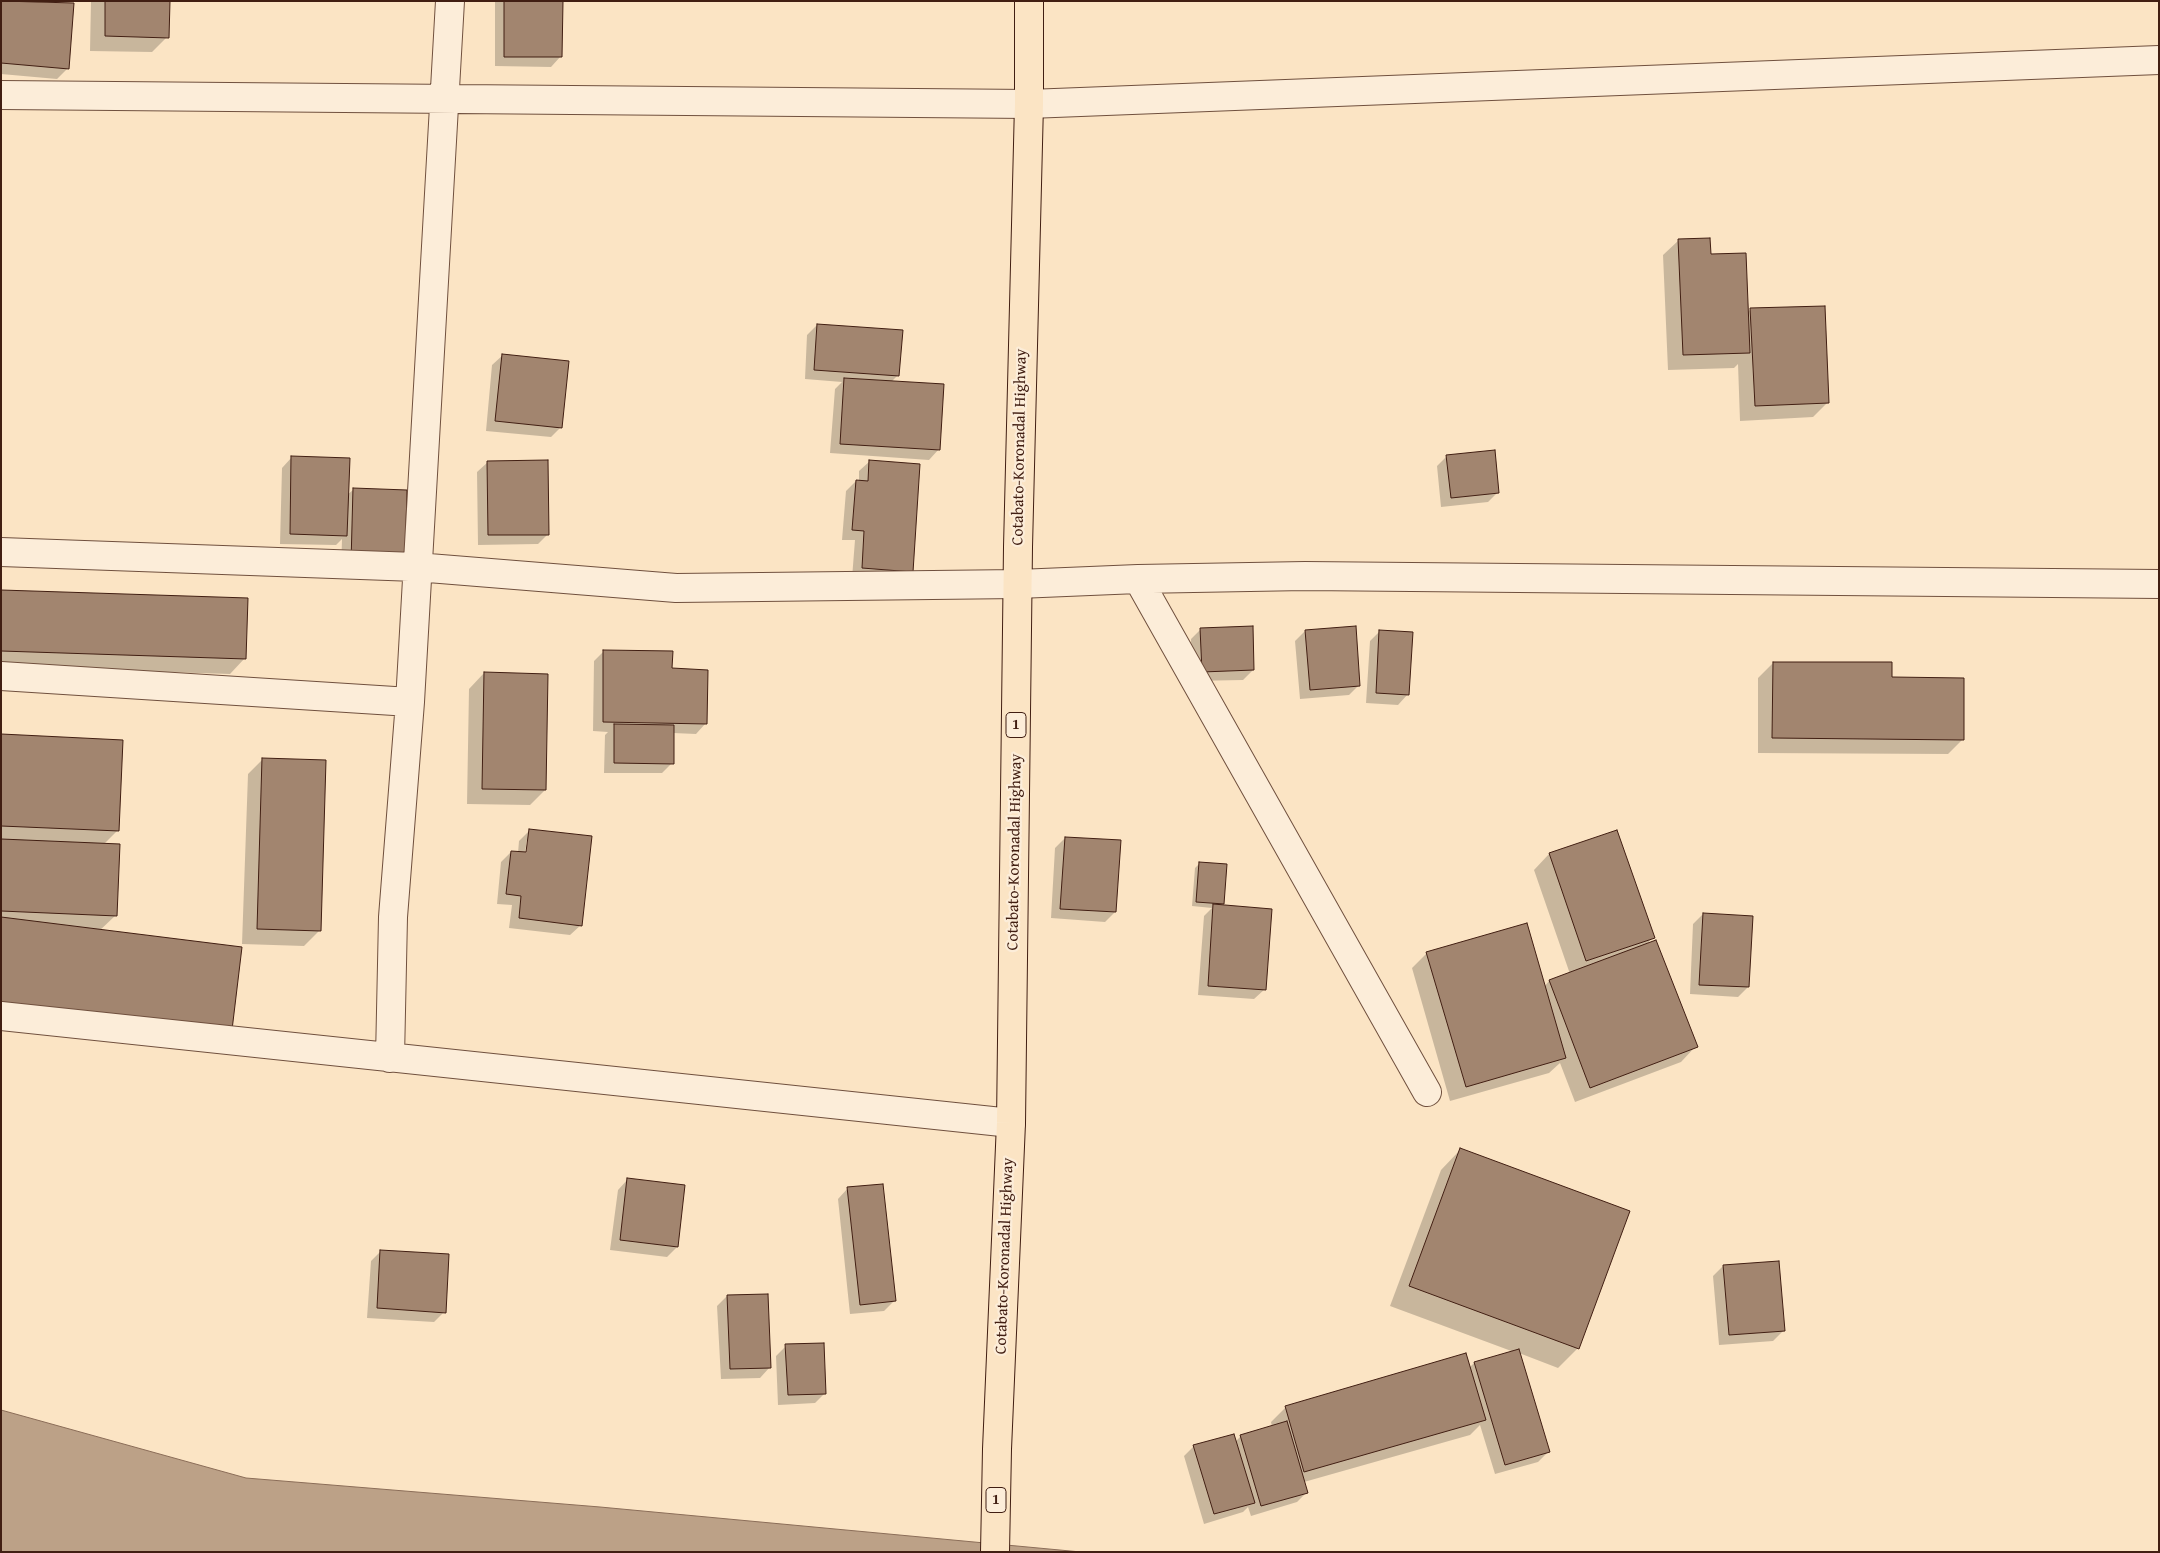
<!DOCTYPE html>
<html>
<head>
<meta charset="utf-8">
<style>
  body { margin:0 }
  #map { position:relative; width:2160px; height:1553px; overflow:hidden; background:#fbe4c4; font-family:"Gentium Book Plus",serif }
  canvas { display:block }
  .frame { position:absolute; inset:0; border:2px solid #411e12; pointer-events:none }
</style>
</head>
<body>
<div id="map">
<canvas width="2160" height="1553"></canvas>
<div class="frame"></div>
</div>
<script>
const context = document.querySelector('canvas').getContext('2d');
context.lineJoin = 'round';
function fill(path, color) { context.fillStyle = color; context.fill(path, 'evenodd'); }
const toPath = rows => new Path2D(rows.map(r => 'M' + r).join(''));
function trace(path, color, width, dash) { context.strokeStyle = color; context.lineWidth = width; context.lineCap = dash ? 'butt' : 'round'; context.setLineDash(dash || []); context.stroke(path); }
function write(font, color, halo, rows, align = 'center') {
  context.font = font + ' "Gentium Book Plus",serif'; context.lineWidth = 4.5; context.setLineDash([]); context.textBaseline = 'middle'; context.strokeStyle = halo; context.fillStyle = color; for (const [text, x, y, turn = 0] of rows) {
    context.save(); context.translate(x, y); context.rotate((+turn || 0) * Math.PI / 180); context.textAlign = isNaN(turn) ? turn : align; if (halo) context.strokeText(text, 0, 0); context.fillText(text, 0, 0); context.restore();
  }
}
const water = toPath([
  [1,1410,246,1478,600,1507,1081,1552,1,1552,1,1410]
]);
fill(water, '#bca187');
trace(water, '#8b6d58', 1);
fill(toPath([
  [1,1,73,4,68,68,57,79,1,74],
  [91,1,168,1,167,37,152,52,90,51],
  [495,1,562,1,561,56,551,67,495,66],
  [1679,240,1710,256,1747,313,1751,309,1828,402,1813,417,1740,421,1738,364,1734,368,1668,370,1663,255],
  [817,325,898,375,891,382,939,449,929,460,830,453,835,389,842,382,805,379,807,335],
  [503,355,561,427,551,437,486,431,492,365],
  [1447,456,1498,492,1488,502,1441,507,1437,466],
  [292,457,347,495,353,490,406,491,341,573,342,539,336,545,280,544,282,468],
  [870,461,911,571,852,578,855,540,842,540,846,491,856,481,859,481,859,471],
  [488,462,548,534,538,544,478,545,477,472],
  [1,591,245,658,230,674,1,667],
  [1201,629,1253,670,1243,680,1192,681,1191,639],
  [1305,631,1359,685,1349,695,1300,699,1295,641],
  [1380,631,1408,694,1398,705,1366,703,1370,641],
  [604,651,671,670,706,723,696,734,673,733,672,763,662,773,604,773,605,735,608,732,593,731,594,661],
  [1773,663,1891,678,1963,739,1948,754,1758,753,1758,678],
  [484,673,545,790,530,805,467,804,469,689],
  [1,735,118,830,104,844,116,915,1,1024],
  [263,759,320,930,304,946,242,944,248,774],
  [530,830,581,925,570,935,509,928,512,905,497,904,501,862,511,852,518,853,519,841],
  [527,840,529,840,527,858,524,858],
  [1617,832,1653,937,1646,945,1696,1046,1681,1062,1575,1102,1560,1063,1549,1073,1450,1101,1412,968,1427,953,1544,987,1549,981,1570,974,1534,870,1549,854],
  [1065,838,1115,912,1105,922,1051,918,1055,848],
  [1200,863,1223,903,1220,906,1265,989,1254,999,1198,995,1204,916,1212,908,1192,906,1195,868],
  [1703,914,1748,987,1738,997,1690,994,1693,924],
  [1460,1150,1578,1348,1558,1368,1519,1353,1548,1452,1538,1462,1495,1474,1480,1425,1470,1435,1304,1482,1307,1492,1297,1502,1251,1516,1248,1507,1243,1512,1204,1524,1184,1456,1194,1446,1235,1442,1241,1436,1272,1427,1271,1422,1286,1407,1469,1368,1474,1363,1514,1352,1390,1306,1441,1170],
  [628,1179,677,1247,667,1257,610,1250,618,1190],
  [848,1188,894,1301,884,1311,850,1314,838,1199],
  [381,1251,444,1312,434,1322,367,1318,371,1261],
  [1723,1266,1783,1331,1773,1341,1719,1345,1713,1276],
  [727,1296,770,1367,760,1378,721,1379,717,1306],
  [786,1346,825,1393,815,1403,778,1405,776,1356]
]), '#0003');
const building = toPath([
  [1,1,74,3,69,69,1,63,1,1],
  [105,1,170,1,169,38,105,36,105,1],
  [504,1,563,1,562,57,504,57,504,1],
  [1710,238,1711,254,1746,253,1750,353,1683,355,1678,239,1710,238],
  [1825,306,1829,403,1755,406,1750,308,1825,306],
  [817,324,903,330,899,376,814,370,817,324],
  [502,354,569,361,562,428,495,421,502,354],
  [844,378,944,384,940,450,840,444,844,378],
  [1495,450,1499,493,1451,498,1446,455,1495,450],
  [291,456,350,458,347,536,290,534,291,456],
  [548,460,549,535,488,535,487,461,548,460],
  [869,460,920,464,913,572,862,568,864,531,852,530,856,480,868,481,869,460],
  [353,488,407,490,405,565,351,563,353,488],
  [1,590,248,598,246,659,1,651,1,590],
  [1253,626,1254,670,1202,672,1200,628,1253,626],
  [1356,626,1360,686,1310,690,1305,630,1356,626],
  [1379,630,1413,632,1409,695,1376,693,1379,630],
  [603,650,673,651,672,668,708,670,707,724,603,722,603,650],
  [1773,662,1892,662,1892,677,1964,678,1964,740,1772,738,1773,662],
  [484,672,548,674,546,790,482,789,484,672],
  [614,724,674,725,674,764,614,763,614,724],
  [1,734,123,740,119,831,1,826,1,734],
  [262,758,326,760,321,931,257,929,262,758],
  [529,829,592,836,582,926,519,918,521,896,506,894,511,851,526,852,529,829],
  [1617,830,1655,938,1586,961,1549,853,1617,830],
  [1065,837,1121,840,1116,912,1060,909,1065,837],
  [1,839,120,844,117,916,1,911,1,839],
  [1199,862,1227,864,1224,904,1196,902,1199,862],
  [1213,904,1272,909,1266,990,1208,986,1213,904],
  [1703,913,1753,916,1749,987,1699,985,1703,913],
  [1,917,242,947,232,1030,1,1002,1,917],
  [1527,923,1566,1058,1466,1087,1426,952,1527,923],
  [1656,940,1698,1047,1590,1088,1549,980,1656,940],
  [1460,1148,1630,1211,1579,1349,1409,1286,1460,1148],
  [627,1178,685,1185,678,1247,620,1240,627,1178],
  [883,1184,896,1301,860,1305,847,1187,883,1184],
  [380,1250,449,1254,446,1313,377,1308,380,1250],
  [1779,1261,1785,1331,1729,1335,1723,1265,1779,1261],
  [768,1294,771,1368,730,1369,727,1295,768,1294],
  [824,1343,826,1394,788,1395,785,1344,824,1343],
  [1519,1349,1550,1452,1505,1465,1474,1362,1519,1349],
  [1466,1353,1486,1420,1304,1472,1285,1406,1466,1353],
  [1287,1421,1308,1493,1261,1506,1240,1435,1287,1421],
  [1234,1434,1255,1503,1214,1514,1193,1445,1234,1434]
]);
fill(building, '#a2856f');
trace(building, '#411e12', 1);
const minor = toPath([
  [1,95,1029,104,2159,60],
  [1,552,416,567,676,588,1018,584,1138,579,1305,576,2159,584],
  [1138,579,1427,1092],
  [1,676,410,702],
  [1,1016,1011,1123],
  [390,1058,393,917,410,702,450,1]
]);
const highway = toPath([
  [995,1552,997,1449,1011,1123,1018,547,1029,104,1029,1]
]);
trace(minor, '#70503e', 30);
trace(highway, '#411e12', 30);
trace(minor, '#fcedd9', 28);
trace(highway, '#fbe4c4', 28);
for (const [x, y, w] of [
  [1016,725,20],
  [996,1500,20]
]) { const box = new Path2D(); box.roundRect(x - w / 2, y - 12.5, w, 25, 4); context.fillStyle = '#fcedd9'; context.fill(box); trace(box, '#411e12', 1); }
write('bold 15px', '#411e12', null, [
  ["1",1016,725],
  ["1",996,1500]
]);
write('16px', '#411e12', '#fcedd9', [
  ["Cotabato-Koronadal Highway",1020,447,-89],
  ["Cotabato-Koronadal Highway",1015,852,-89],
  ["Cotabato-Koronadal Highway",1005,1256,-88]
]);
</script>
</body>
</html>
